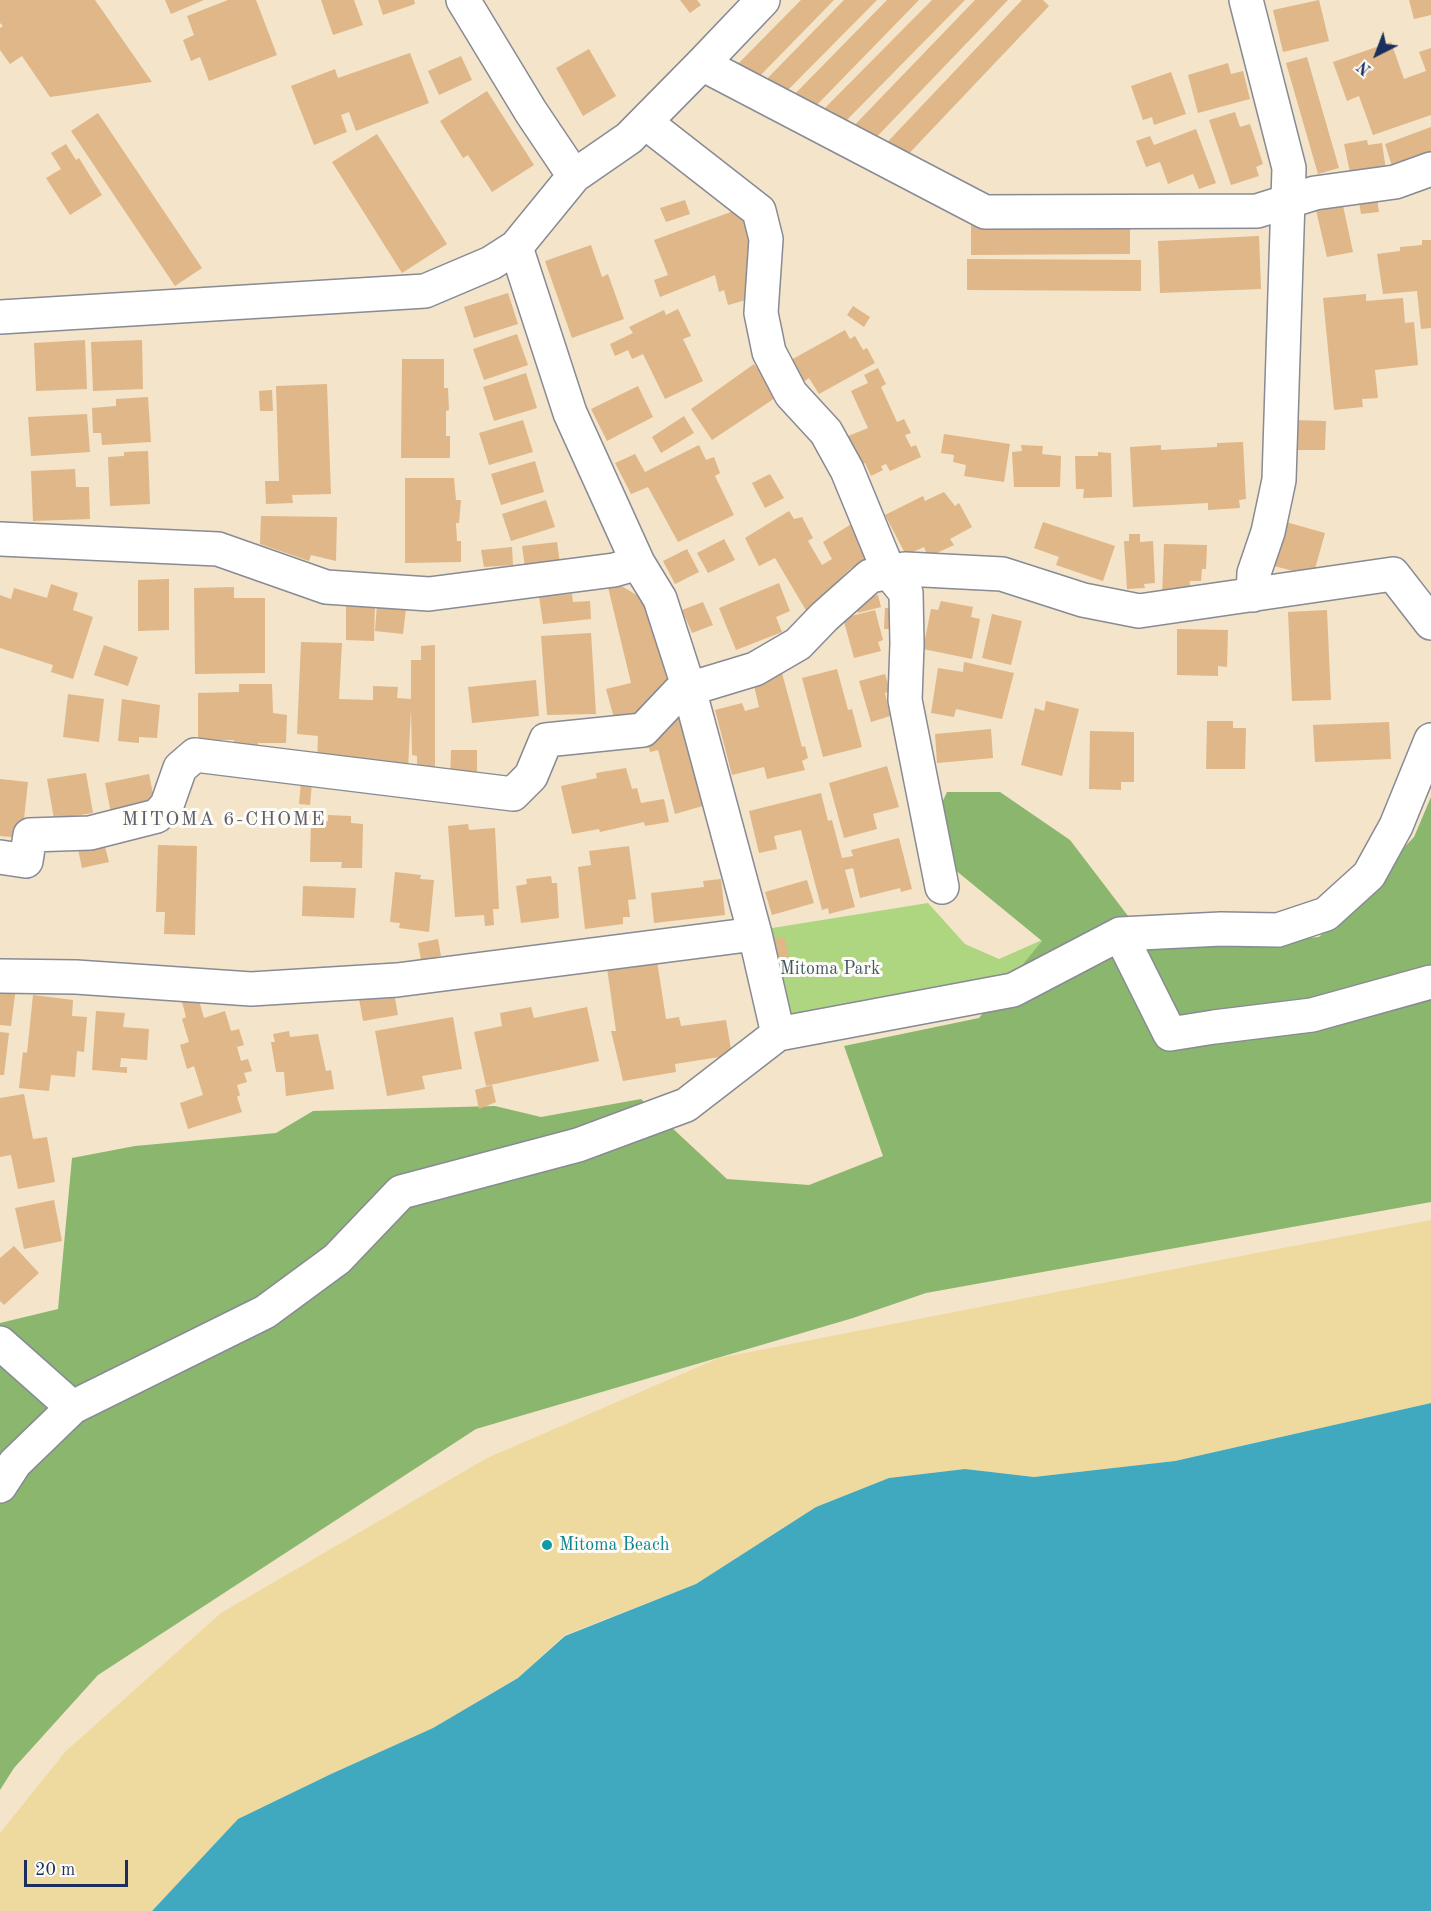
<!DOCTYPE html>
<html>
<head>
<meta charset="utf-8">
<style>
  body { margin:0 }
  #map { position:relative; width:1431px; height:1911px; overflow:hidden; background:#f4e4ca; font-family:"Old Standard TT",serif }
  canvas { display:block }
  .north { position:absolute; left:1347px; top:24px; width:60px; height:60px; -webkit-text-stroke:4px #fdfcf7; paint-order:stroke; rotate:222deg; font-size:16px; font-weight:700; line-height:24px; text-align:center; color:#1b2f5e }
  .north::after { content:''; display:block; margin:auto; width:21px; height:27px; background:#1b2f5e; clip-path:polygon(50% 0,100% 100%,50% 72%,0 100%) }
  .scale { position:absolute; left:24px; top:1860px; width:104px; height:27px; box-sizing:border-box; border:3px solid #1b2f5e; border-top:0; padding-left:8px; font-size:18px; line-height:21px; white-space:nowrap; color:#1b2f5e; -webkit-text-stroke:4px #fdfcf7; paint-order:stroke }
</style>
</head>
<body>
<div id="map">
<canvas width="1431" height="1911"></canvas>
<div class="north">N</div>
<div class="scale">20 m</div>
</div>
<script>
const context = document.querySelector('canvas').getContext('2d');
context.lineJoin = 'round';
function fill(path, color) { context.fillStyle = color; context.fill(path, 'evenodd'); }
const toPath = rows => new Path2D(rows.map(r => 'M' + r).join(''));
function trace(path, color, width, dash) { context.strokeStyle = color; context.lineWidth = width; context.lineCap = dash ? 'butt' : 'round'; context.setLineDash(dash || []); context.stroke(path); }
function write(font, color, halo, rows, align = 'center') {
  context.font = font + ' "Old Standard TT",serif'; context.lineWidth = 6; context.setLineDash([]); context.textBaseline = 'middle'; context.strokeStyle = halo; context.fillStyle = color; for (const [text, x, y, turn = 0] of rows) {
    context.save(); context.translate(x, y); context.rotate((+turn || 0) * Math.PI / 180); context.textAlign = isNaN(turn) ? turn : align; if (halo) context.strokeText(text, 0, 0); context.fillText(text, 0, 0); context.restore();
  }
}
fill(toPath([
  [928,903,965,944,999,959,1042,940,1026,978,783,1028,760,930]
]), '#aed57f');
fill(toPath([
  [947,792,1000,792,1070,840,1154,950,1319,937,1414,837,1431,797,1431,1202,926,1293,853,1318,476,1429,98,1675,14,1768,0,1790,0,1323,58,1309,72,1158,135,1146,276,1133,313,1111,495,1106,541,1117,641,1099,727,1179,809,1185,883,1156,844,1046,979,1018,1042,941,954,869,924,842]
]), '#8ab66e');
fill(toPath([
  [1431,1220,1431,1403,1175,1461,1034,1477,965,1469,889,1478,816,1507,696,1584,565,1635,518,1678,433,1728,331,1774,238,1819,152,1911,0,1911,0,1833,66,1751,221,1613,487,1458,719,1358,1251,1254]
]), '#eeda9e');
fill(toPath([
  [1431,1403,1431,1911,152,1911,238,1819,331,1774,433,1728,518,1678,565,1636,696,1584,816,1507,889,1478,965,1469,1034,1477,1175,1461]
]), '#40a9c0');
fill(toPath([
  [0,0,95,0,152,82,50,97,22,56,10,64,0,50,0,28,3,26,0,23],
  [165,0,204,0,171,14],
  [228,0,256,0,277,55,209,81,200,57,191,61,183,40,194,35,187,16],
  [321,0,354,0,363,25,333,35],
  [378,0,414,0,415,4,383,15],
  [680,0,697,0,701,5,690,13],
  [801,0,834,0,752,84,730,72],
  [844,0,877,0,779,99,758,88],
  [887,0,919,0,808,114,787,102],
  [932,0,965,0,838,129,816,117],
  [975,0,1008,0,868,146,846,134],
  [1022,0,1043,0,1049,6,900,163,878,152],
  [1319,0,1329,41,1283,52,1273,10],
  [1409,0,1431,0,1431,15,1414,19],
  [1391,42,1404,79,1426,71,1419,52,1431,48,1431,115,1373,135,1359,96,1347,101,1333,62],
  [589,49,616,96,583,116,556,68],
  [410,53,429,103,356,131,349,112,341,115,347,132,314,145,291,86,335,69,338,78],
  [461,56,472,80,439,95,428,71],
  [1307,57,1339,168,1318,174,1286,63],
  [1228,63,1231,74,1243,71,1250,99,1198,113,1188,75],
  [1171,72,1186,114,1154,125,1152,117,1143,120,1131,86],
  [487,91,534,165,492,192,468,155,463,158,440,121],
  [1235,112,1240,127,1250,124,1263,164,1256,167,1259,176,1231,185,1209,120],
  [98,113,202,268,175,286,71,131],
  [1431,127,1431,168,1396,179,1385,144],
  [1196,129,1216,183,1199,189,1193,174,1168,184,1160,162,1146,167,1136,141,1150,136,1154,145],
  [377,134,447,244,402,273,332,162],
  [1367,140,1368,145,1382,143,1386,170,1351,177,1344,144],
  [66,144,76,160,79,158,102,195,70,215,46,178,61,169,51,153],
  [1376,192,1379,212,1361,214,1358,195],
  [685,200,690,214,666,222,660,208],
  [1342,201,1353,252,1327,257,1315,206],
  [739,209,754,243,746,300,728,305,724,290,719,292,715,275,660,297,654,280,668,275,654,240],
  [971,225,1130,225,1130,254,971,255],
  [1259,236,1261,289,1160,293,1158,241],
  [1422,240,1431,240,1431,328,1421,329,1417,291,1383,294,1377,254,1400,251,1400,247,1422,245],
  [591,245,602,277,608,274,624,319,572,338,545,261],
  [967,259,1141,260,1141,291,967,290],
  [508,293,518,324,474,338,464,307],
  [1366,294,1366,301,1403,298,1405,323,1414,322,1418,365,1375,370,1378,398,1362,399,1363,407,1334,410,1323,298],
  [853,306,870,317,864,327,847,315],
  [678,309,691,336,683,339,703,381,665,399,643,354,632,359,628,350,615,356,610,344,633,333,629,327,664,310,666,315],
  [845,330,850,339,855,336,863,350,867,348,875,363,819,394,809,378,802,383,791,360],
  [517,334,528,365,484,380,473,349],
  [85,340,87,389,36,391,34,343],
  [142,340,143,389,93,391,91,342],
  [402,359,444,359,444,388,448,388,449,410,446,411,446,436,450,436,450,458,401,458],
  [754,364,778,396,712,440,691,409],
  [878,368,886,384,881,387,897,422,904,419,911,433,905,435,911,447,916,445,921,457,890,471,886,464,881,466,883,470,871,476,865,463,861,465,848,436,868,428,851,391,868,383,864,375],
  [526,373,537,408,494,421,483,387],
  [327,384,331,494,292,495,293,503,266,504,265,481,279,481,276,386],
  [638,386,653,417,607,441,591,409],
  [272,390,273,411,260,411,259,391],
  [148,397,151,442,102,445,101,433,93,433,92,408,116,406,116,399],
  [87,414,90,452,31,456,28,417],
  [684,416,694,433,661,453,652,437],
  [523,420,533,452,489,465,479,433],
  [1292,420,1326,421,1325,450,1291,450],
  [944,434,1010,444,1004,482,964,476,966,465,953,462,954,455,941,453],
  [1243,442,1246,499,1239,500,1240,508,1208,510,1208,503,1133,507,1130,447,1161,445,1161,450,1217,447,1217,443],
  [699,445,706,460,714,457,720,473,715,476,734,515,678,542,648,487,631,494,615,463,635,454,645,472],
  [1021,445,1043,446,1042,454,1061,456,1060,487,1014,487,1012,452,1022,451],
  [148,451,150,504,110,506,108,457,124,456,124,452],
  [1098,452,1111,453,1112,497,1083,498,1084,489,1076,489,1075,456,1098,456],
  [535,461,544,492,501,505,491,474],
  [75,469,76,487,89,487,90,519,33,521,31,471],
  [770,474,784,498,765,508,752,483],
  [405,478,454,478,456,500,461,500,459,523,456,523,457,541,461,541,461,562,405,563],
  [944,492,955,506,959,503,972,527,950,539,954,545,928,557,924,547,906,555,885,515,923,496,925,501],
  [546,500,555,527,511,541,502,514],
  [789,511,794,519,802,517,813,538,808,541,822,565,832,559,823,542,856,521,875,558,851,568,807,612,775,558,759,566,745,538],
  [261,516,337,517,336,561,311,555,309,561,260,544],
  [1043,522,1115,546,1103,581,1056,565,1059,557,1034,548],
  [1286,522,1325,533,1313,576,1274,566],
  [1129,534,1140,534,1140,542,1153,541,1155,583,1144,584,1145,588,1127,589,1124,541,1129,541],
  [724,539,735,560,708,573,697,553],
  [557,542,560,563,525,567,522,546],
  [1164,544,1207,545,1206,569,1202,569,1201,581,1190,581,1189,597,1162,596],
  [512,547,513,565,484,567,481,550],
  [687,549,699,572,675,584,663,561],
  [169,579,169,630,138,631,138,580],
  [779,583,790,611,776,617,782,632,736,650,719,608],
  [51,584,78,593,73,610,93,617,73,679,51,672,53,665,0,648,0,595,11,599,14,588,47,598],
  [620,585,643,599,672,681,650,709,614,718,606,689,631,683,608,587],
  [234,587,234,598,265,598,265,673,195,674,194,588],
  [572,594,573,602,590,601,591,619,543,624,539,596],
  [878,595,881,607,858,613,855,600],
  [941,601,973,607,971,617,980,619,972,659,923,649,931,609,938,610],
  [703,602,713,625,692,633,682,610],
  [377,605,406,608,403,634,375,631],
  [346,606,375,606,374,641,346,640],
  [885,608,894,608,893,629,884,629],
  [875,610,883,640,878,642,881,651,854,658,843,618],
  [1327,610,1331,700,1292,701,1288,612],
  [992,614,1022,621,1011,665,982,658],
  [1177,629,1228,630,1227,667,1218,666,1218,676,1177,675],
  [591,633,596,714,547,715,541,636],
  [301,642,342,643,339,699,373,700,373,686,398,687,397,698,411,699,411,660,421,660,421,646,435,645,435,769,417,769,417,756,412,755,411,709,408,770,317,763,318,736,297,734],
  [104,645,138,657,128,686,94,675],
  [964,662,1014,673,1002,719,956,709,954,717,931,713,938,668,963,672],
  [837,669,848,710,852,709,862,747,823,757,802,678],
  [782,673,802,747,805,746,808,758,802,761,805,770,767,779,764,767,732,775,715,710,742,703,745,711,759,707,753,681],
  [885,674,890,691,885,693,890,716,871,722,859,681],
  [536,680,539,716,472,723,468,687],
  [239,684,272,684,273,713,287,715,286,743,258,743,257,748,234,747,234,740,198,740,198,693,239,692],
  [68,694,104,699,99,742,63,737],
  [122,699,160,705,157,738,139,737,139,743,118,741],
  [1046,701,1079,709,1062,776,1021,765,1035,708,1044,711],
  [679,708,706,805,675,814,658,750,650,752,646,736],
  [1207,721,1233,721,1233,728,1246,728,1245,769,1206,769],
  [1389,722,1391,759,1315,762,1313,725],
  [991,729,993,758,937,763,935,734],
  [1090,731,1134,732,1134,782,1121,782,1121,790,1089,789],
  [451,750,477,750,477,782,450,781],
  [887,766,899,807,873,814,877,829,844,838,829,783],
  [626,768,632,789,637,788,641,803,664,799,669,822,645,826,644,822,600,832,599,829,572,834,561,786,597,778,596,773],
  [86,773,93,813,54,819,47,779],
  [149,774,155,804,111,813,105,783],
  [0,779,28,782,22,838,0,836],
  [301,782,312,783,310,805,299,804],
  [821,793,828,821,832,820,842,858,853,856,851,850,899,838,912,889,901,892,900,888,860,898,853,868,845,870,855,907,829,914,828,908,822,910,801,830,774,836,777,849,759,853,749,811],
  [328,815,351,816,351,823,363,824,362,868,341,868,342,862,310,862,311,822,328,821],
  [468,824,469,830,495,828,499,909,493,909,494,925,485,926,484,915,455,917,448,826],
  [104,843,109,862,82,868,78,849],
  [158,845,197,846,195,935,164,934,165,912,156,912],
  [629,846,636,899,628,900,630,917,623,917,623,924,585,929,578,867,591,865,589,851],
  [395,872,421,875,420,879,434,880,429,932,399,928,400,923,390,922],
  [551,876,552,883,557,883,559,918,521,923,516,886,527,884,526,879],
  [721,879,725,915,654,923,651,893,704,887,703,881],
  [807,880,814,903,772,915,765,892],
  [303,886,356,888,354,918,302,916],
  [784,937,789,956,779,959,774,939],
  [438,939,441,956,421,960,418,943],
  [657,961,666,1019,679,1017,681,1026,726,1020,732,1055,675,1064,676,1072,623,1081,611,1031,616,1031,607,968],
  [0,985,16,987,11,1026,0,1025],
  [393,987,398,1015,363,1021,358,993],
  [33,995,73,1000,72,1016,87,1017,84,1052,77,1051,75,1077,51,1075,49,1091,19,1088,23,1052,27,1053],
  [198,997,204,1018,225,1011,231,1031,239,1029,244,1045,237,1047,241,1061,248,1059,252,1071,244,1073,247,1082,237,1085,240,1095,237,1097,242,1112,188,1129,180,1103,203,1095,194,1066,187,1069,180,1045,189,1042,182,1019,186,1017,182,1002],
  [531,1007,534,1018,587,1007,599,1061,486,1086,474,1032,502,1026,500,1013],
  [96,1011,125,1013,123,1027,149,1029,147,1060,121,1058,120,1067,127,1067,127,1073,92,1070],
  [453,1017,462,1069,422,1076,425,1089,387,1096,375,1031],
  [289,1031,290,1037,318,1034,326,1071,331,1070,334,1089,286,1096,284,1072,276,1072,271,1042,275,1042,273,1034],
  [0,1032,9,1033,4,1075,0,1075],
  [492,1085,496,1102,479,1109,475,1090],
  [24,1094,33,1139,47,1137,55,1182,18,1189,11,1155,0,1157,0,1098],
  [54,1200,62,1241,24,1249,15,1208],
  [14,1246,39,1273,4,1305,0,1301,0,1258]
]), '#dfb788');
const minor = toPath([
  [463,0,531,112,574,176],
  [1246,0,1289,168,1279,480,1268,532,1254,573,1253,595],
  [702,64,985,212,1257,211,1315,193,1395,182,1431,169],
  [645,122,759,211,766,239,761,313,769,352,791,394,826,432,847,470,889,572,906,593,907,644,905,700,942,887],
  [516,247,570,413,638,563,660,599,689,689,755,934,778,1034],
  [0,317,425,291,491,263,516,247,574,176,629,138,702,64,763,0],
  [0,539,218,549,326,587,429,594,614,570,638,563],
  [0,857,26,861,30,835,90,833,157,816,167,805,180,768,195,755,513,794,531,776,546,740,643,730,679,692,755,669,798,644,824,617,870,576,905,569,1002,574,1083,600,1139,611,1393,574,1431,623],
  [1120,934,1170,1034,1214,1027,1312,1015,1431,982],
  [0,976,76,977,251,989,397,980,755,934],
  [0,1343,62,1398,69,1409],
  [0,1486,15,1463,73,1407,265,1312,337,1259,401,1192,578,1145,686,1105,778,1034,1013,990,1120,934,1221,929,1278,930,1326,914,1369,875,1396,826,1431,740]
]);
trace(minor, '#888a94', 36);
trace(minor, '#fff', 33);
for (const [x, y, r, color] of [
  [547,1545,6,"#0f9aa8"]
]) { const dot = new Path2D(); dot.arc(x, y, r, 0, 2 * Math.PI); context.fillStyle = color; context.fill(dot); trace(dot, '#fdfcf7', 2); }
write('18px', '#405866', '#fdfcf7', [
  ["Mitoma Park",830,969]
]);
write('18px', '#0d838f', '#fdfcf7', [
  ["Mitoma Beach",559,1545]
], 'left');
context.letterSpacing = '1.5px';
write('20px', '#605f6d', '#fdfcf7', [
  ["MITOMA 6-CHOME",224,820]
]);
context.letterSpacing = '0px';
</script>
</body>
</html>
